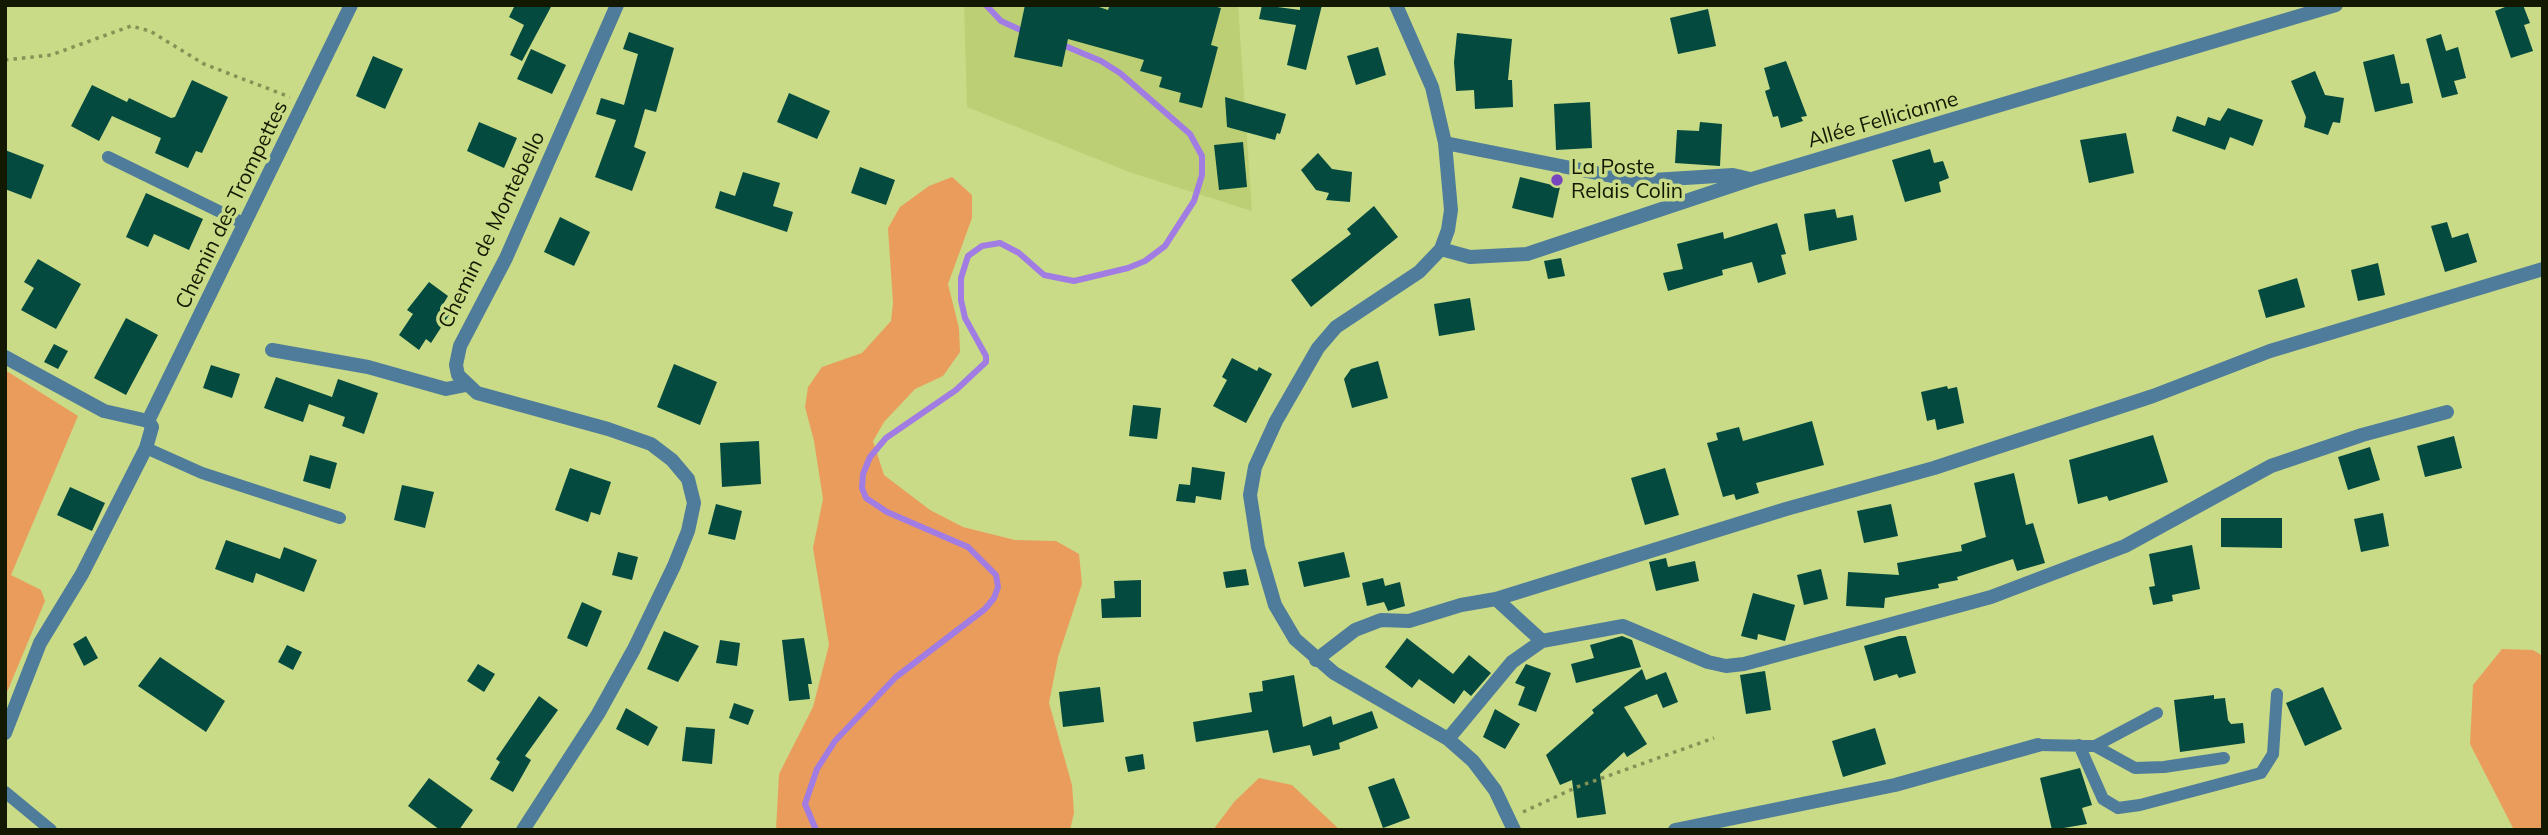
<!DOCTYPE html>
<html>
<head>
<meta charset="utf-8">
<style>
  body { margin:0 }
  #map { position:relative; width:2548px; height:835px; overflow:hidden; background:#c9db87; font-family:Mulish,sans-serif }
  canvas { display:block }
  .frame { position:absolute; inset:0; border:7px solid #131800; pointer-events:none }
</style>
</head>
<body>
<div id="map">
<canvas width="2548" height="835"></canvas>
<div class="frame"></div>
</div>
<script>
const context = document.querySelector('canvas').getContext('2d');
context.lineJoin = 'round';
function fill(path, color) { context.fillStyle = color; context.fill(path, 'evenodd'); }
const toPath = rows => new Path2D(rows.map(r => 'M' + r).join(''));
function trace(path, color, width, dash) { context.strokeStyle = color; context.lineWidth = width; context.lineCap = dash ? 'butt' : 'round'; context.setLineDash(dash || []); context.stroke(path); }
function write(font, color, halo, rows, align = 'center') {
  context.font = font + ' Mulish,sans-serif'; context.lineWidth = 7; context.setLineDash([]); context.textBaseline = 'middle'; context.strokeStyle = halo; context.fillStyle = color; for (const [text, x, y, turn = 0] of rows) {
    context.save(); context.translate(x, y); context.rotate((+turn || 0) * Math.PI / 180); context.textAlign = isNaN(turn) ? turn : align; if (halo) context.strokeText(text, 0, 0); context.fillText(text, 0, 0); context.restore();
  }
}
fill(toPath([
  [964,5,1238,5,1252,211,1132,173,967,107]
]), '#bdcf74');
fill(toPath([
  [952,177,972,195,972,218,948,284,959,328,960,352,943,376,915,389,884,422,873,441,884,475,930,510,963,527,1015,540,1056,541,1079,554,1082,584,1058,657,1049,703,1072,785,1074,813,1070,830,776,830,779,774,813,707,829,645,813,548,823,499,814,441,805,407,808,387,822,367,862,353,891,321,893,303,888,228,900,207,929,186],
  [5,370,78,416,11,575,41,590,45,601,5,697],
  [2502,649,2533,650,2543,656,2543,830,2514,830,2470,744,2473,685],
  [1259,778,1292,785,1340,830,1213,830,1234,802]
]), '#ea9c5d');
trace(toPath([
  [986,5,1001,21,1025,32],
  [816,830,805,804,817,769,835,741,896,677,985,609,994,598,998,587,996,575,968,547,887,512,866,498,862,488,863,474,870,457,886,438,956,390,986,362,986,356,965,318,961,300,961,278,968,256,982,246,1000,243,1019,253,1044,275,1074,281,1128,268,1145,261,1165,246,1194,201,1202,175,1202,156,1190,134,1120,73,1101,61,1058,43]
]), '#a17ce3', 6);
fill(toPath([
  [515,5,552,5,522,61,510,55,524,25,509,17],
  [1025,5,1093,5,1108,10,1110,5,1209,5,1221,8,1211,45,1218,47,1202,108,1179,102,1181,93,1159,87,1162,77,1140,71,1144,60,1068,39,1062,67,1014,57],
  [1262,5,1300,10,1300,5,1322,5,1306,70,1287,65,1296,25,1259,19],
  [2510,5,2523,5,2530,23,2524,25,2533,51,2511,58,2495,11],
  [1708,9,1716,46,1678,54,1670,18],
  [629,32,674,48,656,112,645,109,634,147,646,152,632,191,595,177,616,120,596,114,601,98,624,105,638,54,623,49],
  [1457,33,1512,39,1508,80,1512,80,1513,107,1475,109,1474,90,1456,91,1454,62],
  [2441,34,2446,51,2458,47,2466,78,2454,81,2458,94,2442,98,2426,39],
  [1378,47,1386,75,1356,85,1347,56],
  [531,49,566,65,552,94,517,79],
  [2394,54,2401,84,2409,83,2413,103,2375,112,2363,62],
  [373,56,403,69,385,109,356,96],
  [1786,61,1807,116,1801,117,1803,121,1781,128,1778,116,1773,117,1765,91,1770,89,1764,68],
  [2315,71,2325,95,2344,98,2340,123,2333,122,2328,135,2304,127,2306,117,2291,81],
  [192,80,228,97,202,153,196,151,188,168,155,153,161,138,112,116,99,141,71,126,92,85,127,102,129,98,171,118,175,117],
  [789,93,830,111,817,139,777,122],
  [1225,97,1286,114,1280,134,1277,133,1275,140,1227,127],
  [1590,102,1592,148,1556,150,1554,104],
  [2228,108,2263,120,2253,146,2230,137,2225,150,2172,131,2177,116,2205,126,2208,117,2220,121],
  [479,122,517,138,504,168,467,151],
  [1700,122,1722,124,1720,166,1675,163,1677,130,1699,131],
  [2126,133,2134,173,2089,183,2080,140],
  [1243,142,1247,187,1219,190,1214,145],
  [1930,149,1934,163,1943,161,1949,178,1939,182,1941,192,1905,202,1892,160],
  [5,150,44,165,31,199,5,189],
  [1318,153,1332,169,1352,172,1350,202,1326,200,1329,193,1316,190,1301,170],
  [860,167,895,180,886,205,851,193],
  [743,172,780,183,773,206,793,212,787,232,715,208,720,191,735,196],
  [1520,177,1560,187,1553,218,1512,208],
  [146,193,203,219,189,250,154,234,148,247,126,237],
  [1374,206,1398,237,1311,307,1291,280,1351,234,1347,229],
  [1835,209,1837,218,1853,215,1857,240,1809,251,1804,214],
  [560,217,590,232,574,266,544,252],
  [2447,222,2452,238,2468,233,2477,262,2445,272,2431,226],
  [1777,223,1786,254,1781,255,1786,274,1758,283,1752,262,1722,270,1723,275,1668,291,1663,273,1683,269,1677,244,1723,232,1724,239],
  [1561,258,1565,276,1548,279,1544,261],
  [38,259,81,284,56,329,21,310,34,288,24,282],
  [2378,263,2385,295,2358,301,2351,270],
  [2297,278,2305,307,2266,318,2258,290],
  [429,282,448,296,442,306,451,312,431,343,426,339,419,350,399,335,413,314,407,310],
  [1470,298,1475,330,1439,336,1434,304],
  [126,318,158,335,126,395,94,378],
  [54,344,68,351,58,369,44,362],
  [1232,358,1257,371,1259,367,1272,374,1246,423,1213,406,1227,380,1222,377],
  [1378,361,1388,398,1352,408,1344,379,1351,369],
  [674,364,717,382,700,425,657,407],
  [211,365,240,374,232,398,203,388],
  [276,377,332,397,338,379,378,393,364,434,342,426,345,417,309,404,303,422,264,408],
  [1947,386,1948,389,1957,387,1964,423,1937,430,1935,419,1927,421,1921,392],
  [1133,405,1161,408,1157,439,1129,436],
  [1812,421,1824,465,1756,483,1759,493,1736,500,1734,494,1723,497,1707,443,1718,440,1716,433,1739,427,1743,441],
  [2153,435,2168,482,2109,501,2107,496,2078,504,2069,460],
  [2454,436,2462,468,2425,477,2417,446],
  [759,441,761,484,722,487,720,443],
  [2370,447,2380,480,2348,490,2338,457],
  [310,455,337,463,330,489,303,481],
  [1192,467,1225,472,1221,500,1196,496,1195,503,1176,501,1179,484,1190,485],
  [570,468,611,482,600,515,591,512,588,522,555,510],
  [1665,468,1679,515,1645,525,1631,478],
  [2014,473,2026,525,2033,523,2045,563,2017,571,2013,559,1957,577,1958,580,1938,584,1939,588,1885,598,1884,608,1846,606,1848,572,1899,575,1897,563,1962,551,1961,545,1986,537,1974,483],
  [402,485,434,492,425,528,394,520],
  [70,487,105,503,92,531,57,515],
  [716,504,742,511,735,540,708,534],
  [1891,504,1898,536,1864,543,1857,511],
  [2383,513,2389,546,2361,552,2354,519],
  [2221,518,2282,518,2282,548,2221,547],
  [226,540,280,559,284,547,317,560,304,592,256,573,253,583,215,569],
  [2192,545,2200,589,2172,595,2173,601,2153,605,2149,587,2155,586,2149,554],
  [618,552,638,557,632,580,612,575],
  [1344,552,1350,577,1304,587,1298,562],
  [1666,558,1668,567,1695,561,1699,581,1656,591,1649,562],
  [1246,569,1249,585,1226,588,1223,572],
  [1821,569,1828,599,1804,605,1797,575],
  [1383,578,1385,586,1400,582,1405,606,1388,611,1384,602,1367,606,1362,583],
  [1141,580,1141,617,1102,618,1101,599,1115,598,1114,581],
  [1753,593,1795,605,1785,641,1758,634,1757,640,1741,636],
  [582,602,602,611,587,647,567,638],
  [664,631,699,646,678,682,647,669],
  [86,636,98,658,84,666,73,644],
  [1622,636,1632,640,1641,667,1576,683,1571,664,1594,658,1590,645],
  [1899,636,1906,636,1916,673,1899,678,1897,674,1874,681,1864,646],
  [804,638,812,684,808,684,810,699,789,701,782,640],
  [1407,638,1453,674,1469,655,1491,673,1471,696,1464,690,1454,704,1419,679,1412,688,1385,667],
  [720,640,740,643,737,666,716,663],
  [287,645,302,652,293,670,278,662],
  [160,657,225,701,206,732,138,686],
  [478,664,495,674,484,692,467,681],
  [1526,664,1551,673,1536,712,1518,705,1525,687,1515,683],
  [1642,669,1646,680,1666,672,1678,702,1663,708,1657,694,1624,707,1647,744,1627,757,1624,752,1600,774,1606,814,1577,818,1572,780,1560,785,1546,755,1594,713,1592,710],
  [1765,671,1771,710,1746,714,1740,675],
  [1294,675,1303,727,1331,716,1333,725,1372,711,1378,728,1339,743,1340,749,1313,756,1310,745,1273,753,1268,730,1196,742,1193,722,1252,712,1249,693,1263,691,1262,681],
  [1100,687,1104,722,1063,727,1059,692],
  [2323,687,2342,729,2305,746,2286,703],
  [2214,695,2214,699,2225,698,2228,720,2231,724,2243,723,2245,743,2180,752,2174,700],
  [539,696,558,710,525,756,531,760,513,792,490,779,500,762,496,759],
  [734,703,754,710,748,725,729,718],
  [626,708,658,727,648,746,616,729],
  [1495,709,1520,724,1505,749,1483,737],
  [686,727,715,729,712,764,682,761],
  [1875,728,1886,764,1843,777,1832,741],
  [1143,754,1145,769,1128,772,1125,757],
  [2080,768,2092,805,2082,808,2087,824,2052,830,2040,778],
  [429,778,473,810,459,830,440,830,408,806],
  [1394,778,1410,818,1383,828,1368,787]
]), '#044a3f');
trace(toPath([
  [5,60,51,55,131,26,150,31,204,64,290,97],
  [1523,812,1577,787,1714,738]
]), '#859255', 3.5, [3.5, 5]);
trace(toPath([
  [108,157,245,224],
  [146,448,202,473,340,518],
  [2038,745,2095,746,2135,768,2164,767,2224,758],
  [2079,745,2103,799,2118,808,2140,805,2261,773,2273,754,2277,694],
  [2095,746,2157,713],
  [5,792,51,830]
]), '#4f7c9a', 12);
trace(toPath([
  [1396,5,1432,87,1445,143,1451,210,1448,230,1441,249,1419,272,1336,327,1318,348,1276,421,1255,467,1250,495,1258,547,1275,605,1295,639,1334,673,1448,739,1473,761,1495,790,1514,830],
  [1445,143,1637,181,1733,175,1750,179],
  [1441,249,1470,257,1527,254,1752,179,2336,5],
  [272,350,368,367,446,389,466,385],
  [5,357,104,411,148,421],
  [148,421,351,5],
  [1496,599,1542,641],
  [1316,660,1355,630,1381,620,1409,621,1461,605,1496,599,1786,509,1934,468,2153,396,2270,351,2543,269],
  [5,733,40,643,82,574,146,448,152,427,148,421],
  [1448,739,1512,662,1542,641,1623,626,1708,662,1726,666,1744,664,1991,597,2125,546,2271,466,2362,435,2447,412],
  [523,830,598,714,634,649,674,566,688,531,694,503,688,479,672,460,651,444,608,429,477,393,458,375,456,365,460,346,506,258,617,5],
  [1675,830,1895,785,2038,745]
]), '#4f7c9a', 14);
for (const [x, y, r, color] of [
  [1557,180,7,"#7746be"]
]) { const dot = new Path2D(); dot.arc(x, y, r, 0, 2 * Math.PI); context.fillStyle = color; context.fill(dot); trace(dot, '#c9db87', 2.5); }
write('21px', '#131800', '#c9db87', [
  ["Allée Fellicianne",1883,120,-16],
  ["Chemin des Trompettes",232,205,-64],
  ["Chemin de Montebello",492,230,-64]
]);
write('21px', '#131800', '#c9db87', [
  ["La Poste",1571,168],
  ["Relais Colin",1571,192]
], 'left');
</script>
</body>
</html>
